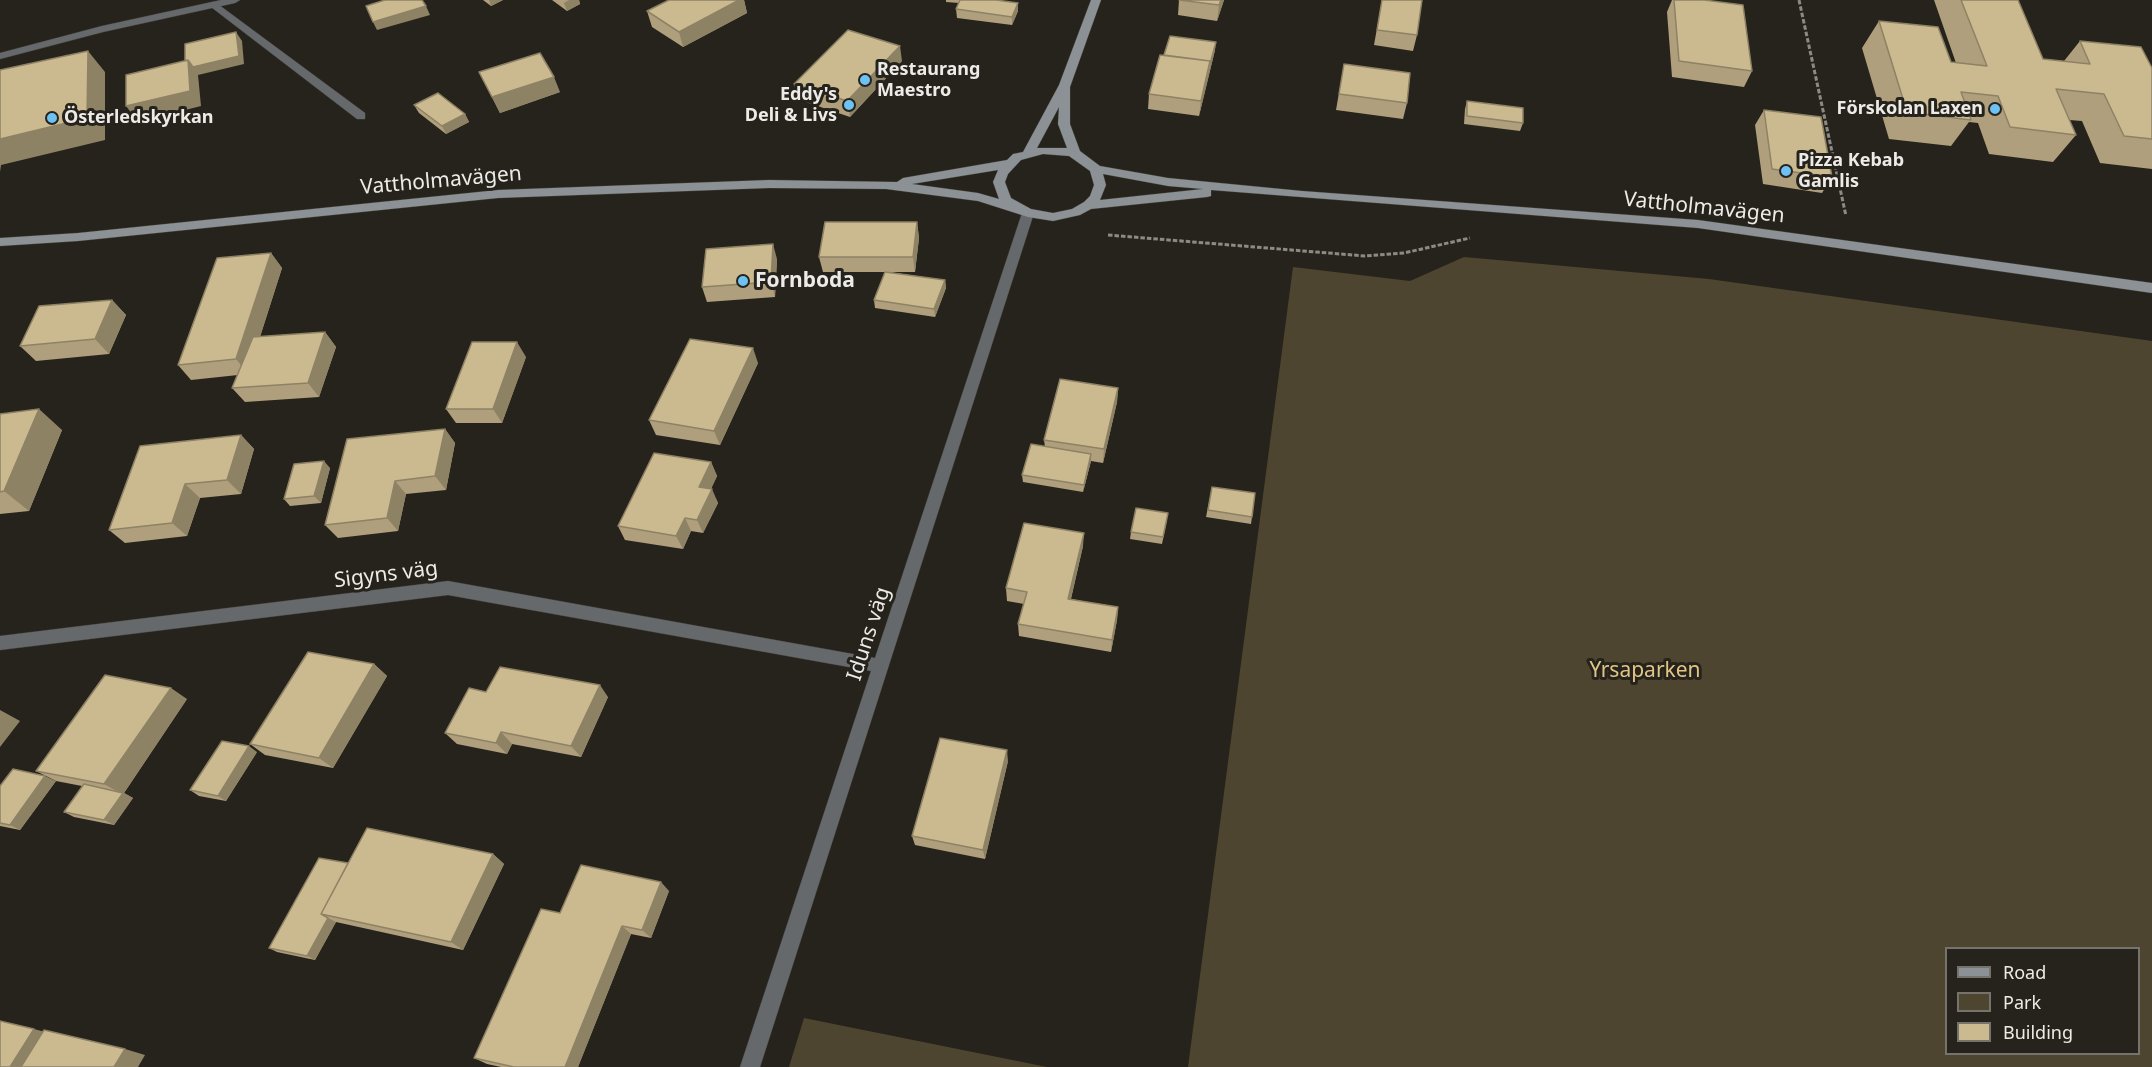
<!DOCTYPE html>
<html>
<head>
<meta charset="utf-8">
<style>
  body { margin:0 }
  #map { position:relative; width:2152px; height:1067px; overflow:hidden; background:#26231c; font-family:"Noto Sans",sans-serif }
  canvas { display:block }
  .legend { position:absolute; left:1945px; top:947px; width:195px; height:108px; box-sizing:border-box; background:#26231c; border:2px solid #76736d; margin:0; padding:8px 10px; list-style:none; font-size:18px; color:#edebe7 }
  .legend li { display:flex; align-items:center; gap:12px; height:30px }
  .legend b { width:30px; border:2px solid #76736d }
</style>
</head>
<body>
<div id="map">
<canvas width="2152" height="1067"></canvas>
<ul class="legend">
<li><b style="height:8px;background:#8b9195"></b>Road</li>
<li><b style="height:16px;background:#4e4530"></b>Park</li>
<li><b style="height:16px;background:#cbb990"></b>Building</li>
</ul>
</div>
<script>
const context = document.querySelector('canvas').getContext('2d');
context.lineJoin = 'round';
function fill(path, color) { context.fillStyle = color; context.fill(path, 'evenodd'); }
const toPath = rows => new Path2D(rows.map(r => 'M' + r).join(''));
function trace(path, color, width, dash) { context.strokeStyle = color; context.lineWidth = width; context.lineCap = dash ? 'butt' : 'round'; context.setLineDash(dash || []); context.stroke(path); }
function write(font, color, halo, rows, align = 'center') {
  context.font = font + ' "Noto Sans",sans-serif'; context.lineWidth = 6; context.setLineDash([]); context.textBaseline = 'middle'; context.strokeStyle = halo; context.fillStyle = color; for (const [text, x, y, turn = 0] of rows) {
    context.save(); context.translate(x, y); context.rotate((+turn || 0) * Math.PI / 180); context.textAlign = isNaN(turn) ? turn : align; if (halo) context.strokeText(text, 0, 0); context.fillText(text, 0, 0); context.restore();
  }
}
fill(toPath([
  [1464,257,1709,279,2152,341,2152,1067,1188,1067,1293,267,1410,281],
  [1946,948,2138,948,2138,1054,1946,1054],
  [804,1018,1047,1067,789,1067]
]), '#4e4530');
const lane = toPath([
  [215,2,365,113,365,119,357,119,211,7,211,3,215,2]
]);
const street = toPath([
  [221,0,240,0,235,3,103,32,0,59,0,53,102,26,221,0],
  [1028,209,1034,213,760,1067,740,1067,871,671,448,595,0,650,0,636,448,581,875,658,1022,213,1028,209]
]);
const secondary = toPath([
  [1091,0,1101,0,1070,87,1070,124,1080,151,1100,166,1168,178,1302,191,1698,220,2152,283,2152,293,1698,228,1211,190,1211,196,1207,197,1091,209,1080,215,1053,221,1028,217,978,201,886,189,769,188,498,198,78,241,0,246,0,238,78,233,498,190,769,180,897,182,903,178,1007,160,1013,154,1023,152,1059,85,1091,0],
  [1059,107,1058,124,1067,148,1037,148,1059,107],
  [1043,154,1069,156,1090,171,1094,185,1090,196,1084,202,1072,209,1053,213,1031,209,1011,198,1005,182,1008,174,1021,160,1043,154],
  [998,170,993,182,999,199,978,193,912,184,998,170],
  [1103,174,1168,186,1203,189,1100,200,1106,185,1103,174]
]);
trace(lane, '#423f38', 1);
trace(street, '#423f38', 1);
trace(secondary, '#423f38', 1);
trace(toPath([
  [1799,0,1846,216],
  [1108,235,1365,256,1404,253,1470,238]
]), '#8d8a85', 3, [4.5, 2]);
fill(lane, '#66696c');
fill(street, '#66696c');
fill(secondary, '#8b9195');
fill(toPath([
  [483,0,503,0,491,6],
  [552,0,579,0,580,4,567,11],
  [669,0,744,0,747,13,683,47,652,27,647,11],
  [946,0,996,0,1018,11,1012,25,957,18,956,9,959,3,946,2],
  [1179,0,1224,0,1217,21,1178,15],
  [1382,0,1417,35,1413,51,1374,45],
  [1672,0,1704,0,1752,71,1744,87,1672,77,1667,12],
  [1934,0,2018,0,2043,59,2064,61,2080,41,2152,68,2152,169,2100,163,2082,121,2069,120,2076,135,2053,162,1989,154,1978,123,1969,122,1951,146,1889,139,1862,48,1879,21,1951,62,1956,63],
  [1215,50,1199,116,1148,109,1149,94,1164,55],
  [902,61,850,117,797,99,794,84],
  [1344,64,1407,103,1403,119,1336,110],
  [479,72,560,92,500,113],
  [1467,101,1523,123,1520,131,1464,124,1465,109],
  [414,105,465,114,469,122,446,134,419,113],
  [1764,110,1832,177,1822,193,1763,184,1755,125],
  [917,222,919,238,915,272,889,272,945,280,946,288,935,317,875,308,874,300,885,272,823,272,819,257],
  [271,253,282,268,260,337,325,332,336,347,319,397,245,402,232,388,238,375,191,380,178,365],
  [777,259,775,297,707,302,702,287],
  [112,300,126,315,109,354,36,361,20,346],
  [526,357,502,423,456,423,446,409],
  [758,363,720,445,656,435,649,420],
  [1118,388,1117,402,1103,463,1091,461,1083,492,1023,482,1022,475,1045,447,1044,440],
  [0,414,62,430,29,511,0,514],
  [445,429,455,443,446,490,406,494,398,531,338,538,325,525],
  [241,435,254,449,241,494,200,498,187,536,125,543,109,530],
  [711,462,717,476,711,489,718,503,703,533,691,531,683,549,625,540,618,526],
  [330,468,321,503,290,506,284,499],
  [1212,487,1252,517,1251,524,1206,517],
  [1167,520,1162,544,1130,539,1131,532],
  [1083,546,1071,599,1118,607,1117,620,1111,652,1019,636,1018,624,1024,604,1007,601,1006,588],
  [374,664,387,676,333,768,265,755,250,744],
  [486,692,608,697,581,757,512,744,507,754,457,744,445,733],
  [187,699,124,793,133,798,114,825,74,817,64,812,82,786,56,781,36,771],
  [257,752,226,801,199,796,190,790],
  [1008,761,985,859,915,845,912,836],
  [56,781,20,830,0,826,0,786],
  [493,854,504,864,463,950,336,922,315,960,277,952,269,948,348,863],
  [669,891,651,938,631,934,578,1067,501,1067,487,1064,474,1058,560,913]
]), '#af9f7c');
fill(toPath([
  [489,0,503,0,491,6],
  [569,0,579,0,580,4,567,11,564,3],
  [739,0,744,0,747,13,683,47,679,32],
  [1221,0,1224,0,1217,21,1219,5],
  [1018,3,1018,11,1012,25,1012,17],
  [426,6,430,15,377,30,373,22],
  [236,32,242,41,244,64,198,75,201,106,138,122,126,106,188,60],
  [1216,42,1215,50,1199,116,1201,101],
  [900,46,902,61,850,117,847,101],
  [88,51,105,72,105,140,1,165,0,172,0,139],
  [554,77,560,92,500,113,492,97],
  [465,114,469,122,446,134,442,126],
  [917,222,919,238,915,272,913,257],
  [773,244,777,259,775,297,771,282],
  [271,253,282,268,248,374,236,359],
  [945,280,946,288,935,317,934,309],
  [112,300,126,315,109,354,95,339],
  [325,332,336,347,319,397,308,383],
  [517,342,526,357,502,423,493,409],
  [753,348,758,363,720,445,714,431],
  [1118,388,1117,402,1103,463,1104,449],
  [39,409,62,430,29,511,4,491],
  [445,429,455,443,446,490,435,476],
  [241,435,254,449,241,494,227,480],
  [1091,454,1091,461,1083,492,1084,485],
  [324,461,330,468,321,503,314,496],
  [711,462,717,476,705,501,699,487],
  [395,481,406,494,398,531,387,518],
  [185,484,200,498,187,536,172,523],
  [712,489,718,503,703,533,697,520],
  [685,518,691,531,683,549,676,536],
  [1084,533,1083,546,1068,611,1068,599],
  [1118,607,1117,620,1111,652,1112,640],
  [374,664,387,676,333,768,319,758],
  [600,685,608,697,581,757,571,746],
  [171,688,187,699,124,793,133,798,114,825,104,820,122,794,104,784],
  [0,710,20,721,0,747],
  [501,732,512,744,507,754,496,743],
  [249,746,257,752,226,801,218,796],
  [1007,750,1008,761,985,859,983,850],
  [45,776,56,781,20,830,10,825],
  [493,854,504,864,463,950,451,942],
  [661,882,669,891,651,938,642,930],
  [328,918,336,922,315,960,307,956],
  [622,926,631,934,578,1067,565,1067],
  [34,1029,56,1035,36,1067,10,1067],
  [125,1049,145,1055,138,1067,114,1067]
]), '#8e8265');
const building = toPath([
  [385,0,422,0,426,6,373,22,366,6,385,0],
  [669,0,739,0,679,32,647,11,669,0],
  [960,0,996,0,1018,3,1012,17,956,9,960,0],
  [1179,0,1221,0,1219,5,1179,0],
  [1382,0,1422,0,1417,35,1377,30,1382,0],
  [1674,0,1704,0,1743,5,1752,71,1679,61,1674,0],
  [1961,0,2018,0,2043,59,2090,64,2080,41,2141,47,2152,68,2152,139,2124,136,2104,94,2056,89,2076,135,2010,127,1998,96,1961,92,1971,120,1907,112,1879,21,1938,27,1951,62,1987,66,1961,0],
  [848,30,900,46,847,101,794,84,848,30],
  [236,32,239,56,193,67,188,60,185,61,185,44,236,32],
  [1170,36,1216,42,1210,64,1210,61,1164,55,1170,36],
  [88,51,87,118,0,139,0,70,88,51],
  [540,53,554,77,492,97,479,72,540,53],
  [1160,55,1210,61,1201,101,1149,94,1160,55],
  [188,60,190,91,126,106,126,75,188,60],
  [1344,64,1410,73,1407,103,1339,94,1344,64],
  [438,93,465,114,442,126,414,105,438,93],
  [1467,101,1523,108,1523,123,1467,116,1467,101],
  [1764,110,1821,117,1832,177,1772,169,1764,110],
  [825,222,917,222,913,257,819,257,825,222],
  [773,244,771,282,702,287,706,249,773,244],
  [271,253,236,359,178,365,217,258,271,253],
  [885,272,945,280,934,309,874,300,885,272],
  [112,300,95,339,20,346,39,306,112,300],
  [325,332,308,383,232,388,253,337,325,332],
  [690,339,753,348,714,431,649,420,690,339],
  [472,342,517,342,493,409,446,409,472,342],
  [1060,379,1118,388,1104,449,1044,440,1060,379],
  [39,409,4,491,0,492,0,414,39,409],
  [445,429,435,476,395,481,387,518,325,525,347,439,445,429],
  [241,435,227,480,185,484,172,523,109,530,140,446,241,435],
  [1031,444,1091,454,1084,485,1022,475,1031,444],
  [654,453,711,462,699,487,712,489,697,520,685,518,676,536,618,526,654,453],
  [324,461,314,496,284,499,294,464,324,461],
  [1212,487,1255,493,1252,517,1208,510,1212,487],
  [1136,508,1168,513,1163,537,1131,532,1136,508],
  [1024,523,1084,533,1068,599,1118,607,1112,640,1018,624,1027,592,1006,588,1024,523],
  [308,652,374,664,319,758,250,744,308,652],
  [500,667,600,685,571,746,501,732,496,743,445,733,469,688,486,692,500,667],
  [105,675,171,688,104,784,36,771,105,675],
  [940,738,1007,750,983,850,912,836,940,738],
  [222,741,249,746,218,796,190,790,222,741],
  [13,769,45,776,10,825,0,823,0,786,13,769],
  [84,784,123,793,104,820,64,812,84,784],
  [367,828,493,854,451,942,321,914,367,828],
  [319,858,348,863,321,914,328,918,307,956,269,948,319,858],
  [581,865,661,882,642,930,622,926,565,1067,514,1067,474,1058,541,909,560,913,581,865],
  [0,1021,34,1029,10,1067,0,1067,0,1021],
  [44,1030,125,1049,114,1067,21,1067,44,1030]
]);
fill(building, '#cbb990');
trace(building, '#8e8265', 1.5);
for (const [x, y, r, color] of [
  [865,80,6,"#6ec2f3"],
  [849,105,6,"#6ec2f3"],
  [1995,109,6,"#6ec2f3"],
  [52,118,6,"#6ec2f3"],
  [1786,171,6,"#6ec2f3"],
  [743,281,6,"#6ec2f3"]
]) { const dot = new Path2D(); dot.arc(x, y, r, 0, 2 * Math.PI); context.fillStyle = color; context.fill(dot); trace(dot, '#26231c', 2); }
write('bold 18px', '#edebe7', '#26231c', [
  ["Restaurang",877,70],
  ["Maestro",877,91],
  ["Eddy's",837,95,"right"],
  ["Deli & Livs",837,116,"right"],
  ["Förskolan Laxen",1983,109,"right"],
  ["Österledskyrkan",64,118],
  ["Pizza Kebab",1798,161],
  ["Gamlis",1798,182]
], 'left');
write('21px', '#edebe7', '#26231c', [
  ["Vattholmavägen",441,181,-5],
  ["Vattholmavägen",1704,208,6],
  ["Sigyns väg",386,575,-7],
  ["Iduns väg",869,634,-72]
]);
write('bold 21px', '#edebe7', '#26231c', [
  ["Fornboda",755,281]
], 'left');
write('21px', '#e1c586', '#26231c', [
  ["Yrsaparken",1645,671]
]);
</script>
</body>
</html>
